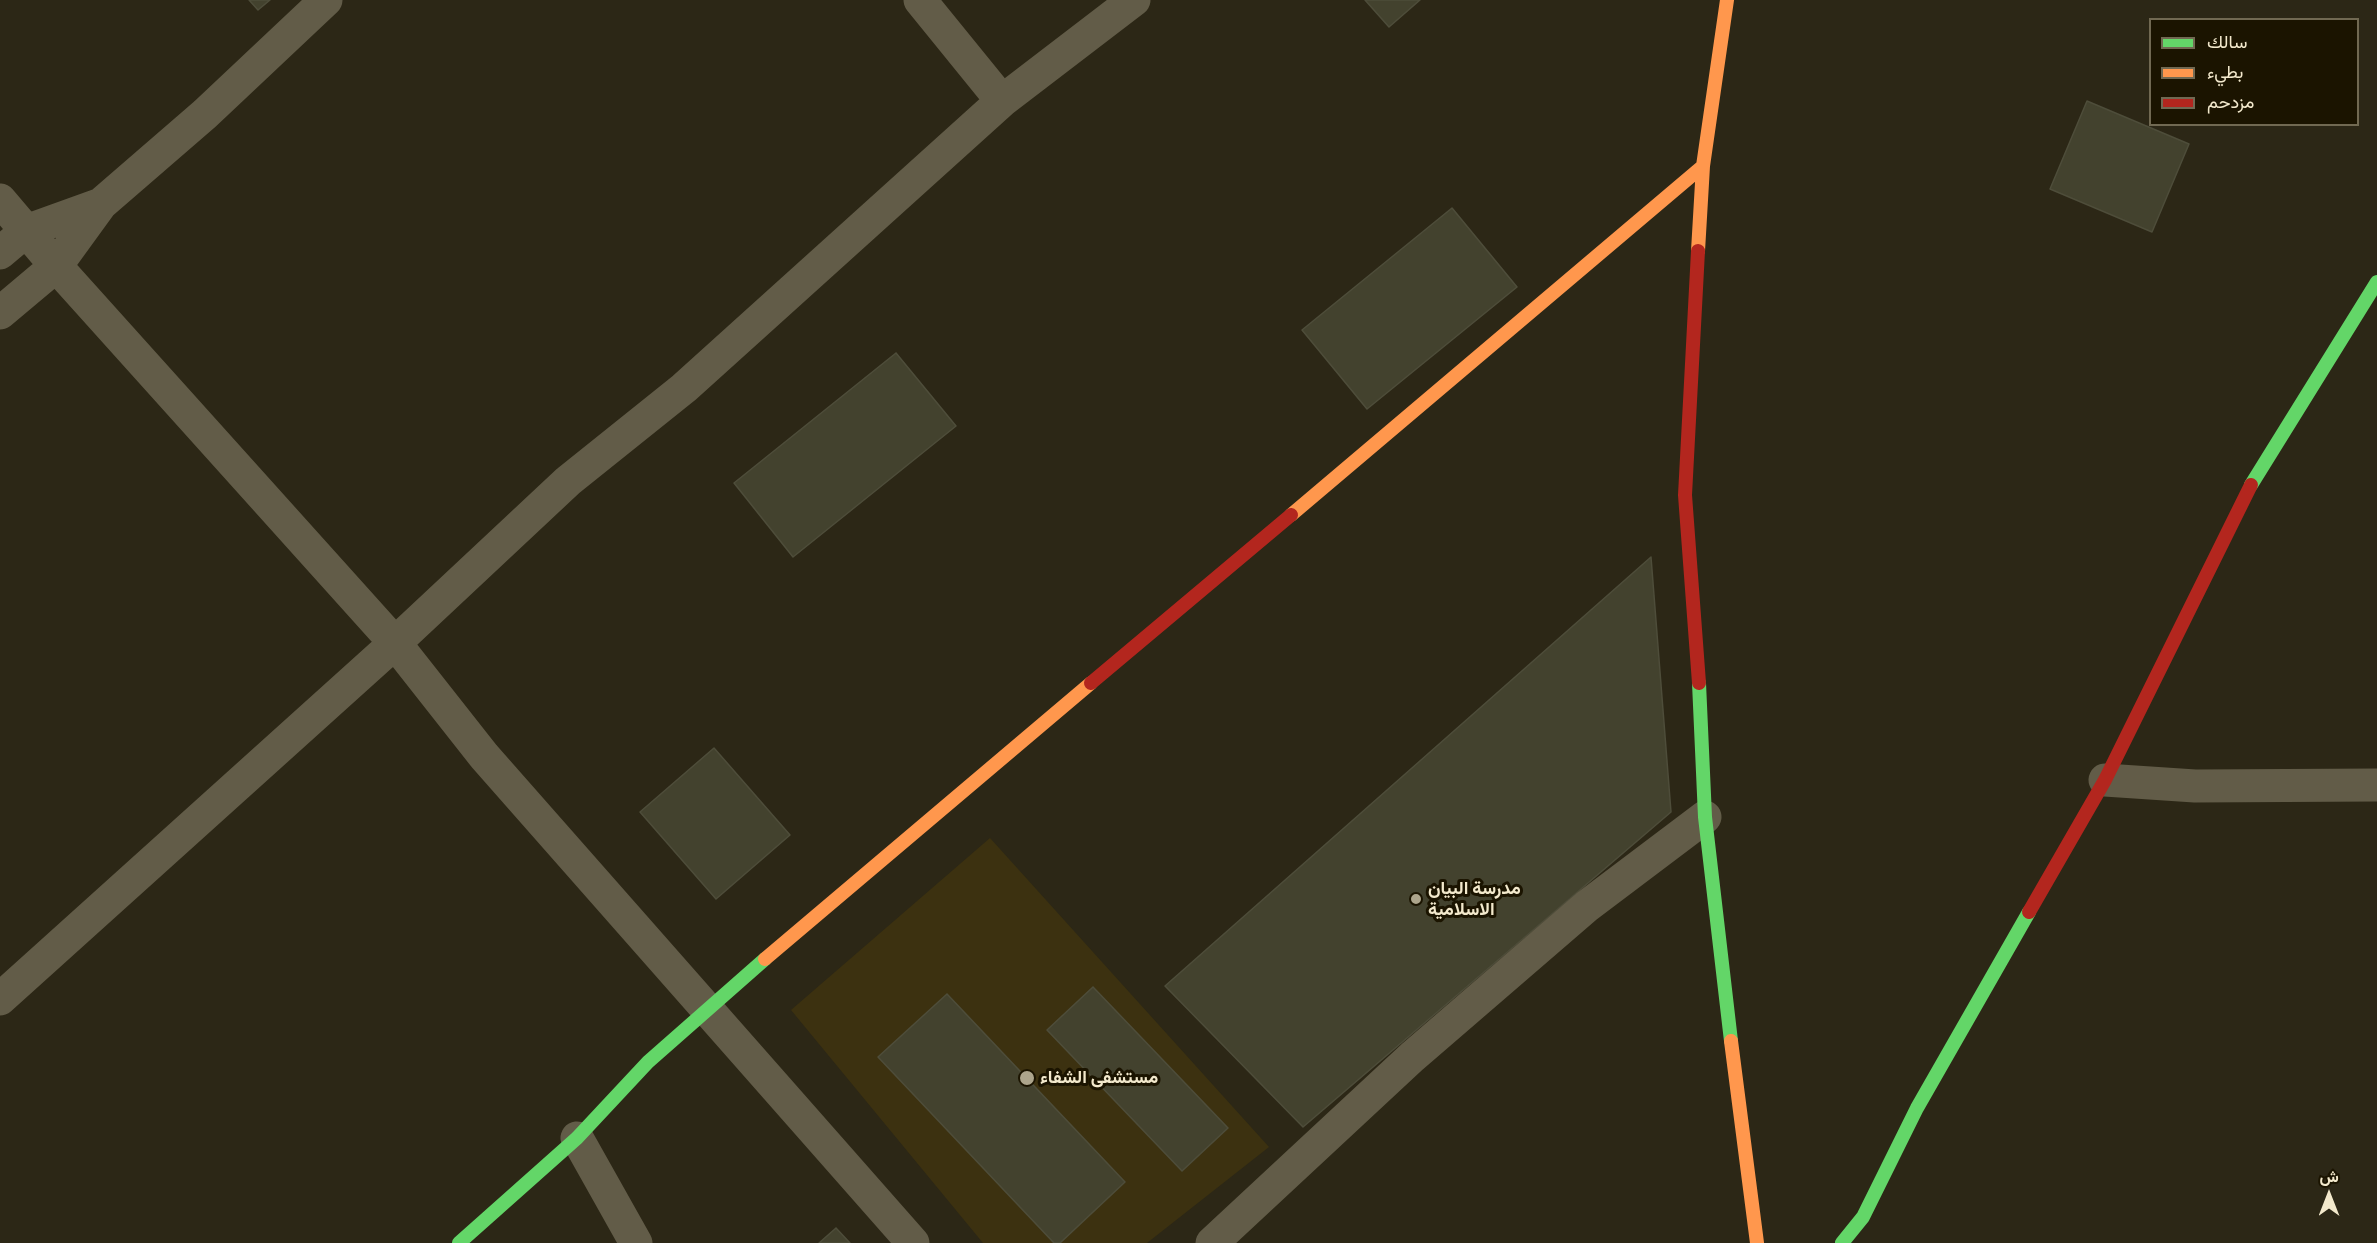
<!DOCTYPE html>
<html>
<head>
<meta charset="utf-8">
<style>
  body { margin:0 }
  #map { position:relative; width:2377px; height:1243px; overflow:hidden; background:#2c2716; font-family:Poppins,Vazirmatn,sans-serif }
  canvas { display:block }
  .legend { position:absolute; left:2149px; top:18px; width:210px; height:108px; box-sizing:border-box; background:#1b1400; border:2px solid #716952; margin:0; padding:8px 10px; list-style:none; font-size:18px; color:#f3e9cc }
  .legend li { display:flex; align-items:center; gap:12px; height:30px }
  .legend b { width:30px; border:2px solid #716952 }
  .north { position:absolute; left:2299px; top:1165px; width:60px; height:60px; -webkit-text-stroke:4px #1b1400; paint-order:stroke; rotate:0deg; font-size:16px; font-weight:700; line-height:24px; text-align:center; color:#f3e9cc }
  .north::after { content:''; display:block; margin:auto; width:21px; height:27px; background:#f3e9cc; clip-path:polygon(50% 0,100% 100%,50% 72%,0 100%) }
</style>
</head>
<body>
<div id="map">
<canvas width="2377" height="1243"></canvas>
<ul class="legend">
<li><b style="height:8px;background:#63d668"></b>سالك</li>
<li><b style="height:8px;background:#ff974d"></b>بطيء</li>
<li><b style="height:8px;background:#b3261e"></b>مزدحم</li>
</ul>
<div class="north">ش</div>
</div>
<script>
const context = document.querySelector('canvas').getContext('2d');
context.lineJoin = 'round';
function fill(path, color) { context.fillStyle = color; context.fill(path, 'evenodd'); }
const toPath = rows => new Path2D(rows.map(r => 'M' + r).join(''));
function trace(path, color, width, dash) { context.strokeStyle = color; context.lineWidth = width; context.lineCap = dash ? 'butt' : 'round'; context.setLineDash(dash || []); context.stroke(path); }
function write(font, color, halo, rows, align = 'center') {
  context.font = font + ' Poppins,Vazirmatn,sans-serif'; context.lineWidth = 6; context.setLineDash([]); context.textBaseline = 'middle'; context.strokeStyle = halo; context.fillStyle = color; for (const [text, x, y, turn = 0] of rows) {
    context.save(); context.translate(x, y); context.rotate((+turn || 0) * Math.PI / 180); context.textAlign = isNaN(turn) ? turn : align; if (halo) context.strokeText(text, 0, 0); context.fillText(text, 0, 0); context.restore();
  }
}
fill(toPath([
  [990,838,1269,1147,1147,1243,983,1243,791,1010]
]), '#3c3110');
const building = toPath([
  [249,0,270,0,258,10,249,0],
  [1365,0,1420,0,1389,27,1365,0],
  [2087,101,2189,144,2152,232,2050,189,2087,101],
  [1452,208,1517,287,1367,409,1302,330,1452,208],
  [896,353,956,426,793,557,734,483,896,353],
  [1651,557,1671,812,1303,1127,1165,986,1651,557],
  [714,748,790,835,716,899,640,812,714,748],
  [1093,987,1228,1128,1182,1171,1047,1030,1093,987],
  [947,994,1125,1182,1060,1243,1054,1243,878,1057,947,994],
  [836,1228,850,1243,819,1243,836,1228]
]);
fill(building, '#43422e');
trace(building, '#4e4d3a', 1.5);
trace(toPath([
  [920,0,1002,101],
  [0,200,56,266,395,643,484,756,913,1243],
  [0,253,26,231,101,204],
  [0,313,56,266,101,204,205,114,326,0],
  [2105,780,2195,786,2377,785],
  [0,999,395,643,568,481,684,388,1002,101,1134,0],
  [577,1138,636,1243],
  [1212,1243,1412,1057,1587,906,1705,817]
]), '#625c48', 33);
trace(toPath([
  [2251,485,2377,282],
  [1699,683,1705,817,1731,1041],
  [459,1243,577,1138,648,1062,765,959],
  [1842,1243,1863,1217,1917,1108,2029,912]
]), '#63d668', 14);
trace(toPath([
  [1698,251,1703,166,1727,0],
  [1291,515,1703,166],
  [765,959,1091,683],
  [1731,1041,1757,1243]
]), '#ff974d', 14);
trace(toPath([
  [1698,251,1685,495,1699,683],
  [1091,683,1291,515],
  [2029,912,2105,780,2251,485]
]), '#b3261e', 14);
for (const [x, y, r, color] of [
  [1416,899,6,"#ada58c"],
  [1027,1078,8,"#ada58c"]
]) { const dot = new Path2D(); dot.arc(x, y, r, 0, 2 * Math.PI); context.fillStyle = color; context.fill(dot); trace(dot, '#1b1400', 2); }
write('bold 18px', '#f3e9cc', '#1b1400', [
  ["مدرسة البيان",1428,889],
  ["الاسلامية",1428,910],
  ["مستشفى الشفاء",1040,1078]
], 'left');
</script>
</body>
</html>
